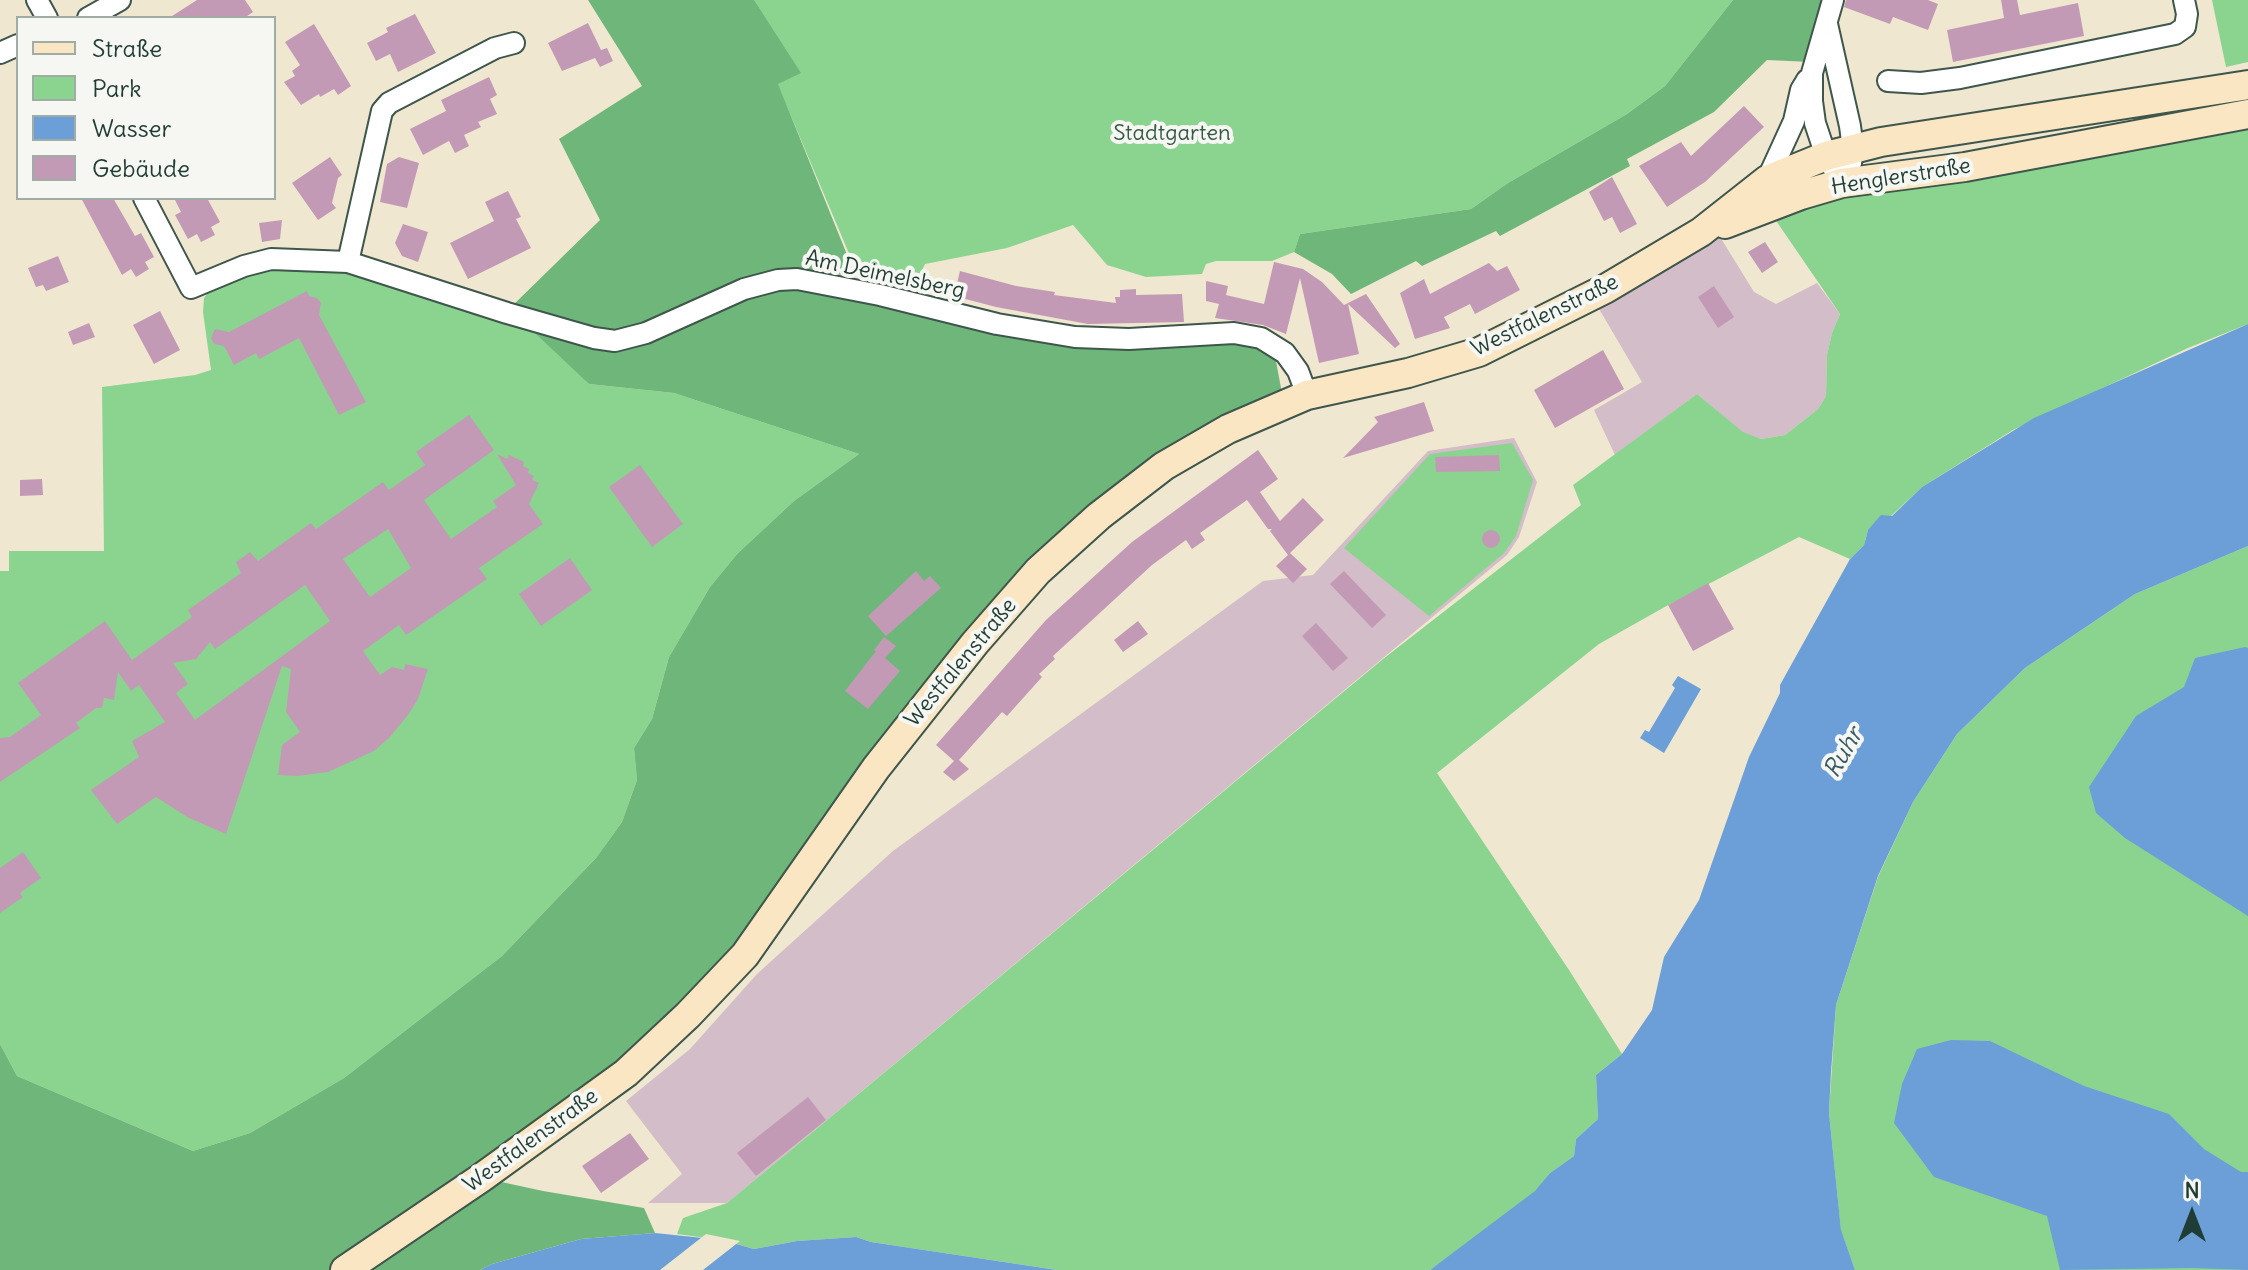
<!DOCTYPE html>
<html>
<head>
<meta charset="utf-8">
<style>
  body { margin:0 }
  #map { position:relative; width:2248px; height:1270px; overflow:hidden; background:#efe7cf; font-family:Delius,sans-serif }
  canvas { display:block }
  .legend { position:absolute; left:16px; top:16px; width:260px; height:184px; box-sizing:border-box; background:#f6f6f2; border:2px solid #a0aca6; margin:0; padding:10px 14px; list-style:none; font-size:24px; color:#1f3d34 }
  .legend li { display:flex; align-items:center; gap:16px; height:40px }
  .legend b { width:40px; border:2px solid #a0aca6 }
  .north { position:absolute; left:2152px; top:1174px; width:80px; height:80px; -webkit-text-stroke:6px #f6f6f2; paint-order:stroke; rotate:0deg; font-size:22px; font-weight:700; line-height:32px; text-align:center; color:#1f3d34 }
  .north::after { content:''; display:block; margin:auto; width:28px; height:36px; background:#1f3d34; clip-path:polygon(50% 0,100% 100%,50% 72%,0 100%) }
</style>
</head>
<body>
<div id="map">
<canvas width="2248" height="1270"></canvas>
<ul class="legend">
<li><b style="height:10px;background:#fbe6c4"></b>Straße</li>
<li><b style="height:22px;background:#8ad490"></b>Park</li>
<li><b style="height:22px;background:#6c9fd7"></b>Wasser</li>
<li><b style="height:22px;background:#c39ab6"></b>Gebäude</li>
</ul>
<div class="north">N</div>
</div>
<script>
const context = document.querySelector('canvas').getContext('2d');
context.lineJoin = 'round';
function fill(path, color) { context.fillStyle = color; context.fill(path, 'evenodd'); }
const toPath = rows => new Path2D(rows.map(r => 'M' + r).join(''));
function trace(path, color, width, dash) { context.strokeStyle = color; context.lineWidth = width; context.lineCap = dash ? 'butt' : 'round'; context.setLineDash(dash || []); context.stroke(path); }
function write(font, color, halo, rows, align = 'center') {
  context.font = font + ' Delius,sans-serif'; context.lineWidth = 8; context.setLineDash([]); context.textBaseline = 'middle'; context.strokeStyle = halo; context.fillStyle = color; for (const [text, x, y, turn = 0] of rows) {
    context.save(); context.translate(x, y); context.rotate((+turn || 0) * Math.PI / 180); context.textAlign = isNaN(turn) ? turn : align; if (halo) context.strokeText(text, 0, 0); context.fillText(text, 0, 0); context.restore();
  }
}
fill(toPath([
  [1717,232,1754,292,1776,304,1817,283,1840,314,1832,333,1827,355,1826,396,1818,409,1785,435,1761,439,1743,433,1697,394,1615,455,1594,410,1642,382,1595,302],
  [1514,438,1537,482,1519,537,1507,555,727,1203,648,1203,682,1174,626,1101,690,1049,757,974,893,851,1263,581,1313,575,1428,451]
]), '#d2bdc8');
fill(toPath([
  [754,0,1733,0,1665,86,1627,114,1508,183,1471,209,1300,234,1294,252,1272,261,1216,261,1206,264,1202,274,1146,277,1107,265,1073,225,1007,248,925,264,908,299,877,292,856,270,777,83],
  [2212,0,2248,0,2248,62,2226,67],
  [2248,119,2248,324,2188,348,2013,430,1922,487,1891,516,1868,530,1864,545,1850,559,1799,537,1670,604,1599,644,1437,773,1569,970,1622,1054,1596,1075,1598,1119,1576,1139,1574,1156,1550,1173,1536,1191,1501,1219,1430,1270,1057,1270,871,1242,856,1237,797,1241,754,1249,722,1240,677,1234,683,1218,727,1203,1383,659,1581,505,1573,485,1697,394,1743,432,1761,439,1785,435,1818,409,1826,396,1827,355,1832,333,1840,314,1768,209],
  [308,268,345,270,536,326,589,384,674,393,859,454,794,501,737,554,710,587,669,657,652,719,634,748,637,780,622,822,596,858,502,956,344,1078,250,1133,193,1151,17,1076,0,1044,0,571,9,571,9,551,104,551,102,387,195,375,211,370,203,312,204,298,213,286,237,277,270,270],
  [1512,443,1533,480,1516,536,1504,553,1429,616,1344,548,1430,454],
  [2248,546,2248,1270,1855,1270,1841,1231,1829,1113,1836,1005,1878,877,1913,802,1957,734,2025,668,2135,594]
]), '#8ad490');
fill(toPath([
  [588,0,754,0,801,73,778,84,856,277,809,270,767,274,632,329,606,330,507,311,600,220,559,139,642,86],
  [1733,0,1829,0,1811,62,1767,60,1714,112,1627,159,1630,166,1500,236,1496,231,1422,266,1416,261,1351,294,1332,274,1294,252,1300,234,1471,209,1508,183,1627,114,1665,86],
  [809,288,988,326,1247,337,1275,356,1284,404,1099,514,688,1014,338,1270,0,1270,0,1044,17,1076,193,1151,250,1133,344,1078,502,956,596,858,622,822,637,780,634,748,652,719,669,657,710,587,737,554,794,501,859,454,674,393,589,384,536,334,536,326,592,341,769,290],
  [483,1178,543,1191,644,1208,655,1233,581,1239,492,1264,480,1270,353,1270]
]), '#6fb67a');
fill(toPath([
  [2248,324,2248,546,2135,594,2025,668,1957,734,1913,802,1878,876,1836,1005,1831,1072,1829,1113,1841,1230,1855,1270,1430,1270,1535,1191,1550,1173,1574,1156,1576,1139,1598,1119,1596,1075,1622,1054,1652,1010,1664,957,1699,900,1749,757,1780,693,1780,685,1850,559,1864,545,1868,530,1881,515,1892,516,1922,487,2034,418],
  [2245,647,2248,648,2248,916,2125,838,2096,813,2089,787,2136,716,2184,687,2195,658],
  [1678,676,1701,689,1664,753,1640,738,1645,730,1649,732,1675,688,1672,685],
  [1951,1040,1990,1041,2084,1086,2169,1114,2204,1149,2241,1172,2248,1172,2248,1270,2192,1268,2060,1270,2047,1216,1934,1177,1894,1123,1902,1084,1917,1049],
  [655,1233,722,1240,754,1249,797,1241,856,1237,871,1242,1057,1270,480,1270,492,1264,581,1239]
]), '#6c9fd7');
fill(toPath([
  [706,1234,740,1241,703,1270,660,1270]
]), '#efe7cf');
fill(toPath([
  [197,0,245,0,253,12,244,18,169,18],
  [1846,0,1928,0,1938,4,1928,30,1893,17,1890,24,1844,7],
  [2001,0,2017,0,2020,15,2078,3,2084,36,1953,62,1947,30,2004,18],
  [415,14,436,53,398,72,390,54,376,61,367,43,388,32,386,28],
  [588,23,601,50,607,48,613,61,600,67,595,58,562,71,548,43],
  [314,24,351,86,338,95,334,89,320,97,319,94,301,105,284,82,295,76,292,71,300,65,285,42],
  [489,77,497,95,490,99,497,114,478,122,481,127,464,135,469,146,455,153,449,141,423,155,410,129,446,111,441,100],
  [1744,106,1764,127,1705,182,1667,207,1639,166,1681,142,1691,156],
  [330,157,342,175,338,178,332,203,336,208,318,220,292,183],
  [399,157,419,163,407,208,380,202,387,164],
  [1612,177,1637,224,1620,233,1612,217,1604,221,1589,192],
  [508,191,521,217,516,219,531,248,468,279,450,243,494,221,485,202],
  [81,198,113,198,135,236,141,233,154,257,145,262,149,269,136,277,131,269,122,275],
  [174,198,207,198,220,222,211,227,215,235,201,242,197,234,188,239,175,215,181,212],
  [282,220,280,239,262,242,259,223],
  [403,224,428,232,418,262,402,256,395,243],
  [1765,242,1778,262,1762,273,1748,252],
  [58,256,69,282,46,291,43,285,36,287,28,268],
  [1274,262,1303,269,1322,282,1344,305,1366,294,1400,344,1395,348,1348,304,1359,354,1319,363,1300,278,1286,334,1263,325,1215,318,1219,304,1206,301,1206,281,1228,286,1226,295,1264,304],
  [1489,263,1497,271,1507,266,1520,290,1475,314,1470,304,1444,317,1450,328,1415,339,1400,293,1424,279,1430,294],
  [960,271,1016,286,1055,292,1054,295,1116,303,1115,297,1120,297,1120,290,1136,289,1136,295,1182,294,1184,322,1088,324,996,307,954,296],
  [1714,286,1734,317,1718,328,1698,297],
  [307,291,309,296,317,298,321,303,319,315,366,402,339,415,299,338,259,359,256,353,234,365,224,346,214,344,211,338,215,329,229,332],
  [160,311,180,350,154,364,133,325],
  [89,323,95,337,73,345,68,332],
  [1603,350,1624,389,1555,428,1534,390],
  [1424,402,1434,431,1343,458,1378,422,1374,417],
  [469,415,494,450,424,500,451,539,497,507,493,501,516,485,497,454,507,459,509,455,524,462,523,466,529,469,528,473,534,476,532,480,539,483,529,504,543,524,479,568,487,579,406,635,399,625,363,651,380,675,392,667,404,670,405,664,428,669,418,699,408,715,389,738,374,751,328,772,297,776,278,775,282,745,300,732,286,712,291,669,282,666,226,834,189,818,156,797,117,824,91,790,139,757,132,741,165,722,139,685,131,691,118,672,114,700,104,698,102,708,96,708,76,723,80,728,0,782,0,738,10,737,41,715,18,683,105,621,132,660,192,617,188,610,241,573,236,562,250,552,258,561,311,523,316,529,383,482,389,490,425,465,416,452],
  [388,529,411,568,370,597,343,559],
  [305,585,330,621,195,720,176,693,188,684,173,663,196,659,210,642,215,649],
  [1258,450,1278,479,1260,492,1280,521,1303,498,1324,520,1290,553,1307,569,1293,583,1276,566,1288,555,1270,531,1272,529,1268,529,1247,500,1200,533,1205,540,1192,549,1186,540,1152,565,1053,656,1055,659,1039,674,1042,677,1007,716,1002,712,959,760,969,769,954,781,943,772,954,761,936,745,1046,620,1132,542],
  [1499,455,1500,471,1436,472,1435,457],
  [640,465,683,524,652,547,609,487],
  [42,479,43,495,20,496,20,480],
  '1482 539a9 9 0 1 1 18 0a9 9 0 1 1-18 0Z',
  [570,558,592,590,541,626,519,594],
  [916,571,924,581,930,576,941,588,886,636,868,616],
  [1344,571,1386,615,1372,628,1330,584],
  [1708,583,1734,629,1693,651,1668,605],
  [1138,621,1148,634,1123,652,1114,640],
  [1316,623,1348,658,1333,671,1302,636],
  [884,637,896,646,885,658,900,671,868,709,845,691,876,651,874,650],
  [23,852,41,878,20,893,23,897,0,913,0,868],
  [808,1097,826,1120,756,1176,737,1153],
  [630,1133,649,1159,601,1193,582,1166]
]), '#c39ab6');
const street = toPath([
  [37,0,47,18],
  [1833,0,1812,73,1812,101,1815,123,1826,156,1842,183],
  [88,18,120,0],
  [1827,24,1850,126,1853,149,1851,163,1842,183],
  [0,53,18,45],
  [1888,81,1921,83,1960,78,2175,34,2185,27,2187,14,2184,0],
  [1767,180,1794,121,1801,90,1807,80],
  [144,198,191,288,244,266,271,259,348,262,507,313,594,338,615,341,646,333,744,289,778,280,797,279,880,295,997,324,1075,337,1129,339,1234,333,1261,338,1285,353,1298,371,1307,395],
  [348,262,382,111,389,103,495,48,514,43]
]);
const secondary = toPath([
  [1725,224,1801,195,1842,183,1965,167,2248,114],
  [345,1270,481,1178,626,1073,688,1015,745,955,876,768,975,643,1038,571,1099,516,1164,466,1228,429,1307,395,1408,373,1479,352,1605,289,1701,232,1767,180,1826,156,1881,142,2248,85]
]);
trace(street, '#3e564b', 24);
trace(secondary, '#3e564b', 32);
trace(street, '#fff', 20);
trace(secondary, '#fbe6c4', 28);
write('22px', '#345b46', '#f6f6f2', [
  ["Stadtgarten",1172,134]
]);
write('22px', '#1f3d34', '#f6f6f2', [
  ["Henglerstraße",1901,177,-9],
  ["Am Deimelsberg",885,275,12],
  ["Westfalenstraße",1545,316,-26],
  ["Westfalenstraße",961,663,-50],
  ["Westfalenstraße",531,1141,-36]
]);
write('italic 24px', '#365a65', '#f6f6f2', [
  ["Ruhr",1844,753,-60]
]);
</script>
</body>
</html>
